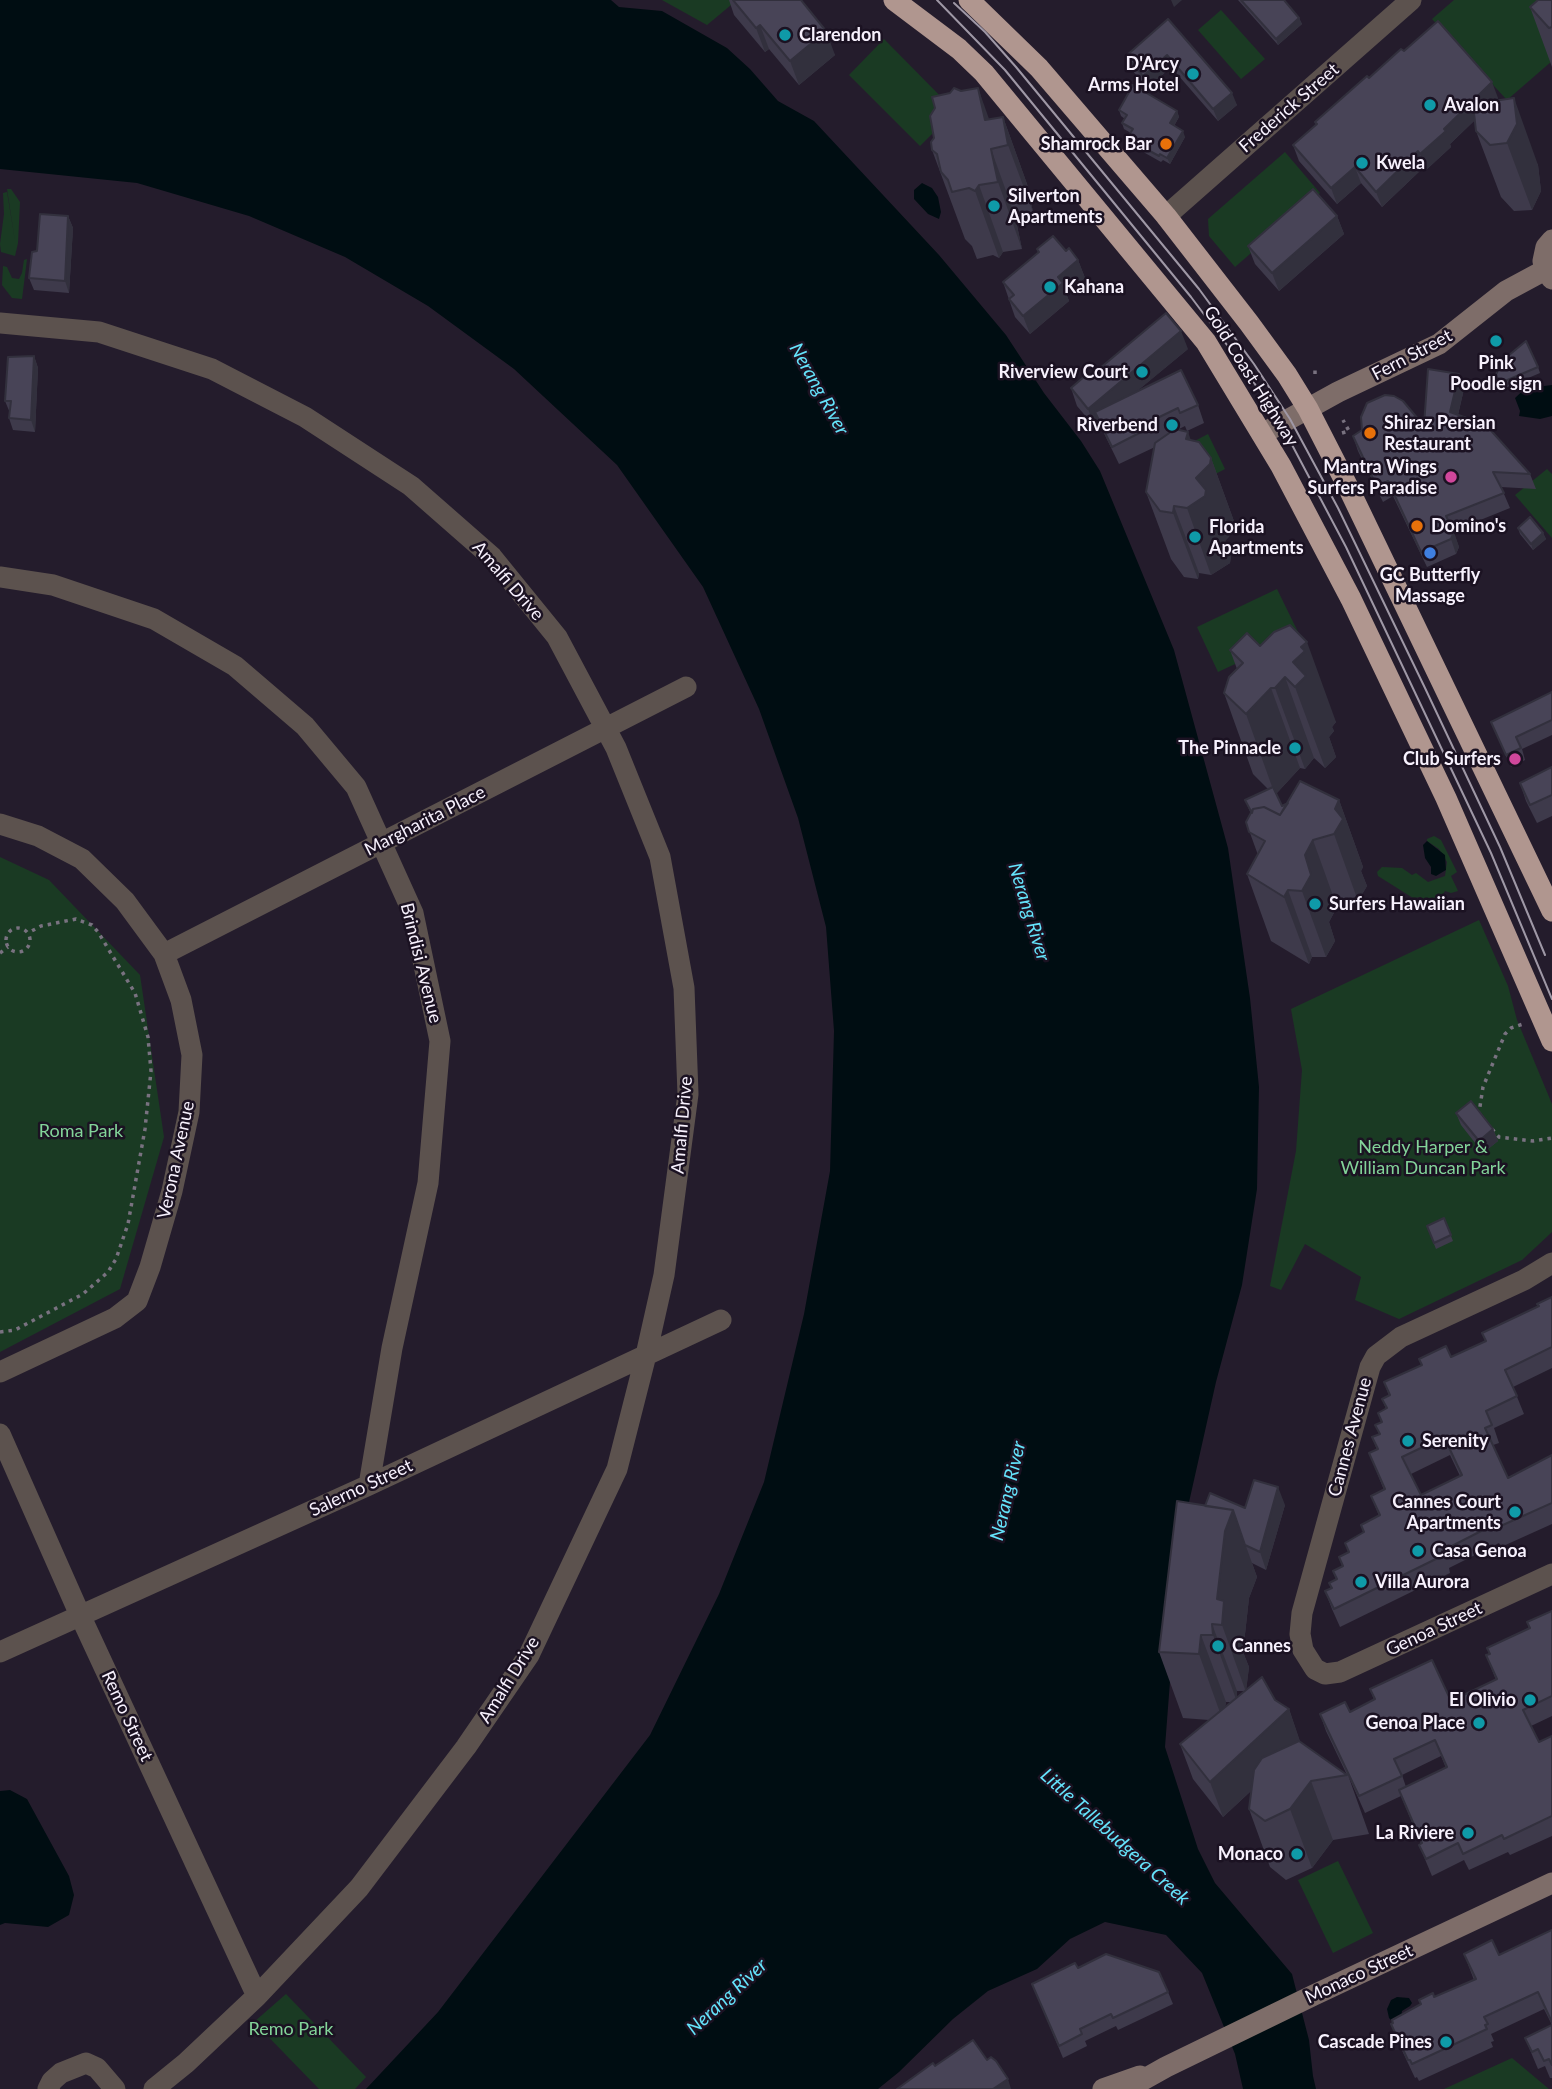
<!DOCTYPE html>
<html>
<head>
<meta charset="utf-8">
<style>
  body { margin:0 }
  canvas { display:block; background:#241c2c }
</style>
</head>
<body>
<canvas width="1552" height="2089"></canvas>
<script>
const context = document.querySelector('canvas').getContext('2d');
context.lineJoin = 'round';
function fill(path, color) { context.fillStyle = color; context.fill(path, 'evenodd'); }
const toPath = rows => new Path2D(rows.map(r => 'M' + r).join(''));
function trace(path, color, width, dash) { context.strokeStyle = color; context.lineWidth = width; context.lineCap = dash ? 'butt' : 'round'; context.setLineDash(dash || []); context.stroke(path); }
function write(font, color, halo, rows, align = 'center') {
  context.font = font + ' Lato,sans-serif'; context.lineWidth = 5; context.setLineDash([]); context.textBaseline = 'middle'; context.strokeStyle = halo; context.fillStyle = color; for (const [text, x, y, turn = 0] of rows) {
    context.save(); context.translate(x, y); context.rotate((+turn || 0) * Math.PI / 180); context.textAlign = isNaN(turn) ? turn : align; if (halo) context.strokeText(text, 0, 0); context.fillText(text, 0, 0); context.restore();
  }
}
fill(toPath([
  [662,0,737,0,707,25],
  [1454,0,1552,0,1552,61,1507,100,1432,19],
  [1221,10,1265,59,1241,79,1198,30],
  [884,39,955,111,920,146,849,75],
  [1285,152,1320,193,1235,267,1209,236,1208,219],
  [7,189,11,189,20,202,18,243,15,256,1,252,0,244,4,214,3,193,7,192,15,241],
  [27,259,22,299,12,298,2,285,3,266,7,267,12,278,19,279,22,273,24,260],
  [1208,434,1225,469,1206,479,1189,444],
  [1547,469,1552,474,1552,538,1515,495],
  [1277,589,1299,634,1218,672,1197,627],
  [1434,836,1441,840,1457,872,1451,876,1458,891,1451,893,1445,891,1438,902,1427,904,1421,897,1413,898,1378,876,1377,872,1382,867,1402,868,1412,875,1416,873,1428,882,1445,876,1447,862,1439,849,1427,841,1427,839],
  [0,857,49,880,140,975,164,1137,120,1289,0,1352],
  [1479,920,1508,986,1517,1020,1552,1104,1552,1232,1522,1260,1399,1319,1355,1300,1361,1277,1305,1244,1281,1290,1270,1286,1296,1151,1302,1070,1291,1009],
  [1338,1861,1373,1933,1333,1953,1298,1880],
  [286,1994,366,2077,355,2089,319,2089,254,2022],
  [1512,2058,1549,2089,1444,2089]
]), '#1a3a23');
fill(toPath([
  [0,0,611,0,619,7,662,11,727,48,750,69,778,101,814,121,939,255,1006,335,1044,393,1081,441,1100,471,1174,650,1228,848,1250,998,1259,1087,1257,1189,1242,1285,1216,1382,1181,1538,1165,1747,1198,1849,1215,1883,1292,1974,1309,2040,1313,2076,1316,2089,1243,2089,1235,2054,1202,1973,1166,1935,1105,1922,1070,1939,1037,1969,988,1991,953,2019,899,2072,878,2089,366,2089,438,2012,650,1735,719,1594,764,1482,804,1314,830,1171,834,1031,826,927,798,818,759,709,703,587,617,465,514,369,428,306,345,257,249,216,137,183,0,169],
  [922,183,932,188,938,197,941,212,939,219,928,214,914,199,914,190],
  [1534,380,1544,386,1552,385,1552,416,1540,419,1519,416,1520,411,1515,398],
  [1427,841,1445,855,1446,870,1436,876,1431,874,1431,867,1425,858,1423,845],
  [10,1790,27,1799,69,1876,74,1895,69,1915,48,1927,5,1923,0,1925,0,1791],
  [1397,1997,1409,1998,1412,2003,1410,2006,1402,2011,1401,2019,1394,2023,1389,2018,1387,2009,1391,2000]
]), '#000d12');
trace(toPath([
  [1315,374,1315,366],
  [1342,433,1349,431,1343,420],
  '6 940a12 12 0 1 1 24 0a12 12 0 1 1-24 0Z',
  [0,953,8,947],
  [1480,1115,1479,1113,1483,1087,1505,1034,1511,1028,1523,1024],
  [1492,1129,1499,1137,1533,1141,1552,1138],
  [0,1332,15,1330,83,1294,108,1272,116,1259,128,1224,145,1129,151,1071,148,1037,135,993,98,932,92,925,76,919,41,926,28,933]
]), '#797280', 3.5, [3.5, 5]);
trace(toPath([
  [1166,216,1411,0],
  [0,323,99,332,212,369,305,417,411,486,492,557,557,637,616,748,660,857,684,988,688,1094,664,1275,646,1355,617,1469,529,1655,466,1747,359,1888,257,1996,186,2063,154,2089],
  [0,577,53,585,154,619,235,666,305,726,356,787,413,913,440,1041,428,1183,392,1348,369,1485],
  [0,824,38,836,82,859,125,901,164,954,181,1000,192,1055,189,1112,172,1191,150,1267,137,1301,115,1318,0,1372],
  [164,954,686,687],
  [1552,1263,1524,1280,1401,1337,1376,1356,1370,1367,1302,1613,1300,1634,1303,1650,1315,1669,1325,1674,1340,1672,1552,1574],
  [0,1434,80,1615,257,1996],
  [0,1652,369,1485,721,1320],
  [48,2089,52,2081,61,2073,86,2063,97,2068,115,2089]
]), '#5c524e', 21);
trace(toPath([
  [1552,240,1546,247,1543,261,1545,270,1552,279],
  [1262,434,1338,392,1439,344,1506,291,1545,270],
  [1103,2089,1140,2076],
  [1127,2089,1166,2067,1314,1995,1552,1883]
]), '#7e6d69', 21);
trace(toPath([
  [894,0,959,49,984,73,1206,342,1281,466,1351,599,1446,798,1552,1041],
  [969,0,1039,68,1166,216,1249,323,1287,375,1308,409,1348,487,1552,911]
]), '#b0968f', 21);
trace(toPath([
  [937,0,1005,70,1191,297,1245,369,1281,424,1346,547,1491,853,1552,999],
  [954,3,985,32,1016,67,1199,289,1254,364,1290,419,1338,508,1425,688,1500,847,1545,955]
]), '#9f98a6', 2);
fill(toPath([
  [729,0,801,0,835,55,799,85,769,49,765,52,734,15],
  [1238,0,1284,0,1299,18,1302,24,1278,45],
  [1552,0,1552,67,1530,7],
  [1168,19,1237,105,1218,121,1171,67,1148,88,1130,68,1126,56],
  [1404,51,1498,98,1495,101,1538,165,1541,191,1532,210,1514,211,1501,197,1476,131,1475,120,1450,144,1451,147,1426,170,1424,167,1382,207,1361,183,1337,204,1299,161,1293,145,1316,125,1315,122,1369,78],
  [1119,110,1177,111,1179,117,1174,126,1185,137,1170,164,1163,160,1161,162,1138,149,1136,144,1131,141,1129,135,1131,133,1124,129,1122,123,1125,119,1121,116],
  [1003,117,1027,184,1033,212,1015,216,1022,249,1003,252,999,258,993,255,977,259,972,246,965,239,932,150,989,120],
  [68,216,73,228,69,293,34,290,29,278,37,251],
  [1337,216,1344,234,1279,291,1255,264,1248,246],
  [1037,249,1066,251,1078,260,1085,278,1066,293,1069,301,1030,334,1015,317,1003,282,1038,253],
  [1188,349,1138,390,1198,405,1204,423,1187,431,1185,426,1177,430,1211,458,1235,524,1234,531,1225,541,1231,556,1230,563,1211,575,1199,573,1198,579,1184,577,1171,559,1146,492,1155,447,1119,464,1099,423,1095,427,1077,406,1071,388,1087,379],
  [34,356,38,368,35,432,13,430,9,418,10,413,5,401],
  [1538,367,1540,373,1507,387,1497,383,1495,377],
  [1464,389,1458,415,1530,474,1536,489,1501,487,1510,508,1453,531,1459,547,1456,554,1427,567,1393,496,1383,502,1358,451,1353,436,1362,430,1424,426],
  [1518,528,1543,533,1546,539,1533,550,1520,534],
  [1247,633,1336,722,1332,727,1334,731,1329,737,1336,757,1325,768,1314,758,1305,769,1300,768,1276,794,1282,806,1339,800,1363,867,1361,871,1367,886,1358,901,1337,907,1329,922,1335,941,1326,957,1312,957,1309,964,1271,941,1247,874,1258,855,1246,822,1251,814,1245,800,1268,789,1253,774,1224,693,1237,669,1230,650],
  [1552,693,1552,735,1522,749,1525,760,1511,767,1491,722],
  [1552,767,1552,816,1537,823,1526,801,1520,783],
  [1456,1113,1493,1129,1498,1141,1483,1153,1461,1125],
  [1444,1218,1453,1241,1436,1249,1427,1226],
  [1552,1297,1552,1368,1513,1387,1524,1414,1494,1428,1499,1443,1493,1445,1508,1478,1552,1455,1552,1524,1501,1547,1499,1543,1449,1568,1450,1573,1340,1627,1332,1609,1325,1591,1331,1589,1329,1583,1336,1580,1333,1571,1342,1566,1339,1557,1348,1552,1345,1543,1363,1532,1361,1525,1379,1516,1371,1496,1384,1490,1369,1453,1377,1450,1372,1437,1379,1434,1375,1425,1381,1422,1378,1413,1386,1409,1382,1399,1389,1396,1384,1382,1451,1357,1485,1341,1482,1333,1538,1306],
  [1450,1455,1460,1476,1421,1495,1411,1474],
  [1285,1505,1266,1570,1252,1563,1257,1577,1249,1598,1243,1652,1249,1667,1246,1690,1275,1700,1289,1709,1300,1742,1347,1775,1326,1731,1320,1714,1350,1712,1374,1700,1370,1689,1451,1701,1496,1680,1486,1655,1529,1629,1527,1622,1552,1611,1552,1716,1531,1726,1539,1742,1552,1736,1552,1836,1510,1855,1508,1852,1469,1870,1464,1860,1432,1876,1419,1845,1421,1844,1401,1796,1365,1813,1348,1775,1369,1834,1333,1840,1312,1868,1286,1880,1270,1867,1249,1809,1251,1791,1223,1817,1193,1779,1180,1744,1209,1720,1183,1718,1159,1652,1205,1506,1245,1508],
  [1237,1691,1244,1691,1237,1697],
  [1226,1702,1232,1702,1225,1707],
  [1441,1756,1446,1768,1406,1787,1402,1775],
  [1552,1930,1552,2078,1550,2078,1545,2066,1538,2069,1525,2038,1552,2025,1544,2009,1491,2034,1494,2041,1491,2042,1493,2047,1419,2081,1417,2077,1415,2078,1398,2042,1391,2024,1474,1980,1464,1954,1499,1955],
  [1078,1968,1168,1992,1173,2004,1118,2030,1116,2026,1085,2041,1087,2046,1063,2058,1032,1984]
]), '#3e3a4b');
fill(toPath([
  [1171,0,1182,0,1174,7],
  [1299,18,1302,24,1278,45,1276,39],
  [760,25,769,49,765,52,756,28],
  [826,31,835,55,799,85,790,61],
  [1167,55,1171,67,1148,88,1143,76],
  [1492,82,1498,98,1450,144,1451,147,1426,170,1420,154,1444,129],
  [978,88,999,147,985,120],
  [1232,93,1237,105,1218,121,1213,109],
  [1514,98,1538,165,1541,191,1532,210,1507,143],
  [1177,111,1179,117,1172,129,1170,123],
  [1003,117,1027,184,1033,212,1008,145],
  [1183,131,1185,137,1170,164,1167,158],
  [991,149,1015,216,1022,249,998,182],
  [1418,151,1424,167,1382,207,1376,192],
  [1355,167,1361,183,1337,204,1331,188],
  [979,185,1003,252,999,258,975,191],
  [68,216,73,228,69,293,65,281],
  [1337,216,1344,234,1279,291,1272,273],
  [1078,260,1085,278,1066,293,1069,301,1030,334,1023,316,1058,277],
  [1181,331,1188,349,1100,422,1095,412,1099,423,1095,427,1088,409],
  [34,356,38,368,35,432,31,420],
  [1459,374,1464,389,1455,427,1450,412],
  [1188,432,1202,472,1211,458,1235,524,1234,531,1225,541,1231,556,1230,563,1211,575,1187,508,1196,478,1186,439],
  [1174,506,1199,573,1198,579,1173,513],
  [1454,532,1459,547,1456,554,1451,539],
  [1543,533,1546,539,1533,550,1531,544],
  [1307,642,1336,722,1332,727,1334,731,1329,737,1336,757,1325,768,1295,687,1293,662,1301,647],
  [1285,677,1314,758,1305,769,1275,688],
  [1271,688,1300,768,1275,795,1246,714],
  [1339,800,1363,867,1361,871,1367,886,1358,901,1334,834,1335,809],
  [1313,840,1337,907,1329,922,1335,941,1326,957,1302,891,1305,855],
  [1288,890,1312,957,1309,964,1284,897],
  [1493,1129,1498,1141,1483,1153,1479,1141],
  [1278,1487,1285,1505,1266,1570,1260,1552],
  [1233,1510,1257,1577,1249,1598,1243,1652,1249,1667,1246,1692,1222,1625,1217,1599,1225,1531],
  [1212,1624,1237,1691,1237,1702,1213,1635],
  [1201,1635,1226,1702,1223,1721,1199,1654],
  [1289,1709,1301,1744,1223,1817,1210,1782],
  [1311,1781,1333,1840,1312,1868,1290,1809],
  [1008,2079,1011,2089,993,2089]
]), '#32303d');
const building = toPath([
  [733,0,801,0,826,31,790,61,760,25,756,28,733,0],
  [1241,0,1284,0,1299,18,1276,39,1241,0],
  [1538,0,1552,0,1552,27,1549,28,1530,7,1538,0],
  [1168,19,1232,93,1213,109,1167,55,1143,76,1126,56,1168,19],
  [1438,21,1492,82,1444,129,1446,131,1420,154,1418,151,1376,192,1355,167,1331,188,1293,145,1317,124,1315,122,1367,76,1369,78,1401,49,1404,51,1438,21],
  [1133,85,1177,111,1170,123,1183,131,1167,158,1160,154,1159,156,1135,143,1137,140,1129,135,1133,129,1122,123,1127,115,1119,110,1133,85],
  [954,88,961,91,978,88,985,120,1003,117,1008,145,991,149,998,182,979,185,975,191,969,188,952,192,948,180,941,172,937,154,932,150,931,142,934,138,930,116,935,108,932,97,950,93,954,88],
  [1514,98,1517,124,1507,143,1490,145,1476,131,1473,104,1514,98],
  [1313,189,1337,216,1272,273,1248,246,1313,189],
  [40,214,68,216,65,281,29,278,32,252,37,251,40,214],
  [1053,236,1066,251,1069,248,1078,260,1058,277,1063,283,1023,316,1009,299,1014,295,1003,282,1039,252,1037,249,1053,236],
  [1166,313,1181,331,1088,409,1071,388,1085,376,1087,379,1166,313],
  [1526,341,1538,367,1505,381,1495,377,1502,361,1526,341],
  [34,356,31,420,9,418,11,401,5,401,8,357,34,356],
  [1428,369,1459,374,1450,412,1486,425,1530,474,1493,472,1504,493,1446,516,1454,532,1451,539,1421,552,1388,481,1377,487,1353,436,1362,430,1361,417,1367,403,1385,395,1394,396,1403,401,1424,426,1428,369],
  [1181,370,1198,405,1180,413,1178,408,1149,422,1151,427,1112,447,1095,412,1181,370],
  [1175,429,1188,432,1186,439,1199,442,1211,458,1210,464,1196,478,1206,490,1205,496,1187,508,1174,506,1173,513,1160,511,1146,492,1155,443,1175,429],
  [1530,517,1543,533,1531,544,1518,528,1530,517],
  [1290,625,1307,642,1301,647,1305,651,1293,662,1306,676,1295,687,1285,677,1275,688,1271,688,1246,714,1224,693,1229,677,1243,663,1230,650,1247,633,1260,646,1274,632,1290,625],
  [1552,692,1552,720,1516,737,1521,748,1506,755,1491,722,1552,692],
  [1552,767,1552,795,1530,805,1520,783,1552,767],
  [1300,781,1339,800,1335,809,1343,819,1334,834,1313,840,1305,855,1311,875,1302,891,1288,890,1284,897,1247,874,1265,841,1249,832,1246,822,1253,809,1264,807,1280,815,1300,781],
  [1273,787,1282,806,1288,803,1280,815,1264,807,1253,809,1252,813,1245,800,1273,787],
  [1471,1101,1493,1129,1479,1141,1456,1113,1471,1101],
  [1444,1218,1451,1235,1434,1243,1427,1226,1444,1218],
  [1552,1297,1552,1347,1505,1370,1517,1396,1486,1411,1492,1425,1485,1428,1508,1478,1552,1455,1552,1503,1494,1529,1493,1525,1442,1551,1444,1555,1334,1609,1325,1591,1332,1588,1329,1583,1337,1579,1333,1571,1343,1566,1339,1557,1349,1552,1345,1543,1364,1532,1361,1525,1380,1515,1371,1496,1385,1489,1369,1453,1378,1449,1372,1437,1380,1434,1375,1425,1382,1422,1378,1413,1387,1408,1382,1399,1390,1395,1384,1382,1422,1365,1419,1359,1446,1346,1451,1357,1486,1341,1482,1333,1539,1306,1537,1304,1552,1297],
  [1444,1437,1462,1475,1421,1495,1402,1457,1444,1437],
  [1254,1480,1278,1487,1260,1552,1245,1545,1233,1510,1205,1506,1210,1493,1245,1508,1254,1480],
  [1177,1501,1233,1510,1225,1531,1217,1599,1224,1601,1222,1625,1212,1624,1213,1635,1201,1635,1199,1654,1159,1652,1177,1501],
  [1552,1611,1552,1696,1523,1710,1539,1742,1552,1736,1552,1816,1504,1839,1502,1835,1463,1854,1458,1843,1426,1859,1419,1845,1422,1843,1399,1790,1447,1767,1435,1740,1394,1759,1402,1776,1359,1796,1320,1714,1345,1702,1350,1712,1375,1699,1370,1689,1432,1660,1451,1701,1497,1679,1486,1655,1490,1654,1487,1648,1530,1628,1527,1622,1552,1611],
  [1262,1677,1275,1700,1289,1709,1210,1782,1180,1744,1262,1677],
  [1299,1741,1347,1775,1311,1781,1290,1809,1265,1821,1249,1809,1254,1770,1262,1758,1299,1741],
  [1552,1930,1552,2022,1538,1992,1484,2017,1488,2024,1485,2025,1487,2029,1412,2064,1410,2060,1408,2060,1391,2024,1393,2023,1392,2020,1421,2004,1419,2000,1433,1993,1434,1997,1476,1979,1464,1954,1492,1940,1499,1955,1552,1930],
  [1106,1954,1159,1972,1168,1992,1113,2018,1111,2014,1080,2029,1082,2034,1059,2046,1032,1984,1075,1963,1078,1968,1106,1954],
  [1552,2025,1552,2065,1549,2059,1544,2061,1538,2049,1532,2052,1525,2038,1552,2025],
  [973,2040,987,2060,991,2057,996,2061,1008,2079,993,2089,897,2089,933,2063,935,2066,973,2040]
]);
fill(building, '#484457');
trace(building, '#32303d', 2);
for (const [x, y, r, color] of [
  [785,35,7,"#0f9aa8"],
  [1193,74,7,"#0f9aa8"],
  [1430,105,7,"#0f9aa8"],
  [1166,144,7,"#e8710a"],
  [1362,163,7,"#0f9aa8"],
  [994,206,7,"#0f9aa8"],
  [1050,287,7,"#0f9aa8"],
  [1496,341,7,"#0f9aa8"],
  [1142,372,7,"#0f9aa8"],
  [1172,425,7,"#0f9aa8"],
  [1370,433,7,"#e8710a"],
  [1451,477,7,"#d1479c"],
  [1417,526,7,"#e8710a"],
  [1195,537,7,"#0f9aa8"],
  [1430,553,7,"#3f7fe0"],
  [1295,748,7,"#0f9aa8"],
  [1515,759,7,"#d1479c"],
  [1315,904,7,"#0f9aa8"],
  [1408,1441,7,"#0f9aa8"],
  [1515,1512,7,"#0f9aa8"],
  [1418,1551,7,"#0f9aa8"],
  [1361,1582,7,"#0f9aa8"],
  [1218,1646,7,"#0f9aa8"],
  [1530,1700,7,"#0f9aa8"],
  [1479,1723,7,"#0f9aa8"],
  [1468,1833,7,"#0f9aa8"],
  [1297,1854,7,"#0f9aa8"],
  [1446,2042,7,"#0f9aa8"]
]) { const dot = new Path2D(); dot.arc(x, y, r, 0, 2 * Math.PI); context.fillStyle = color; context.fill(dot); trace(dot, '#1b1222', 2.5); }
write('bold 18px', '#f7f1fd', '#1b1222', [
  ["Clarendon",799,35],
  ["D'Arcy",1179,64,"right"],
  ["Arms Hotel",1179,85,"right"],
  ["Avalon",1444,105],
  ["Shamrock Bar",1152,144,"right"],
  ["Kwela",1376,163],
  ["Silverton",1008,196],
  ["Apartments",1008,217],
  ["Kahana",1064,287],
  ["Pink",1496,363,"center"],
  ["Poodle sign",1496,384,"center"],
  ["Riverview Court",1128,372,"right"],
  ["Shiraz Persian",1384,423],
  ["Restaurant",1384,444],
  ["Riverbend",1158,425,"right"],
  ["Mantra Wings",1437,467,"right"],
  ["Surfers Paradise",1437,488,"right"],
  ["Domino's",1431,526],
  ["Florida",1209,527],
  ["Apartments",1209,548],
  ["GC Butterfly",1430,575,"center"],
  ["Massage",1430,596,"center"],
  ["The Pinnacle",1281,748,"right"],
  ["Club Surfers",1501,759,"right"],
  ["Surfers Hawaiian",1329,904],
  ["Serenity",1422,1441],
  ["Cannes Court",1501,1502,"right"],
  ["Apartments",1501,1523,"right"],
  ["Casa Genoa",1432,1551],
  ["Villa Aurora",1375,1582],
  ["Cannes",1232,1646],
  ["El Olivio",1516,1700,"right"],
  ["Genoa Place",1465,1723,"right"],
  ["La Riviere",1454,1833,"right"],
  ["Monaco",1283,1854,"right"],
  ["Cascade Pines",1432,2042,"right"]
], 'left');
write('18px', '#f7f1fd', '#1b1222', [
  ["Frederick Street",1289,108,-41],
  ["Fern Street",1412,355,-28],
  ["Gold Coast Highway",1251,376,58],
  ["Amalfi Drive",508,581,49],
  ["Margharita Place",425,821,-27],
  ["Brindisi Avenue",421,963,76],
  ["Amalfi Drive",682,1125,-85],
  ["Verona Avenue",176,1160,-78],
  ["Cannes Avenue",1350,1437,-75],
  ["Salerno Street",361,1488,-25],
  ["Genoa Street",1434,1629,-25],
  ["Amalfi Drive",509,1680,-58],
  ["Remo Street",127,1716,65],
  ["Monaco Street",1359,1974,-25]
]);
write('18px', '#83d499', '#1b1222', [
  ["Roma Park",81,1131],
  ["Neddy Harper &",1423,1147],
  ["William Duncan Park",1423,1168],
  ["Remo Park",291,2029]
]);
write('italic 19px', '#65e4fc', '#1b1222', [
  ["Nerang River",819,389,61],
  ["Nerang River",1029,912,73],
  ["Nerang River",1008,1491,-77],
  ["Little Tallebudgera Creek",1115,1837,42],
  ["Nerang River",727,1997,-43]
]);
</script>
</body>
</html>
